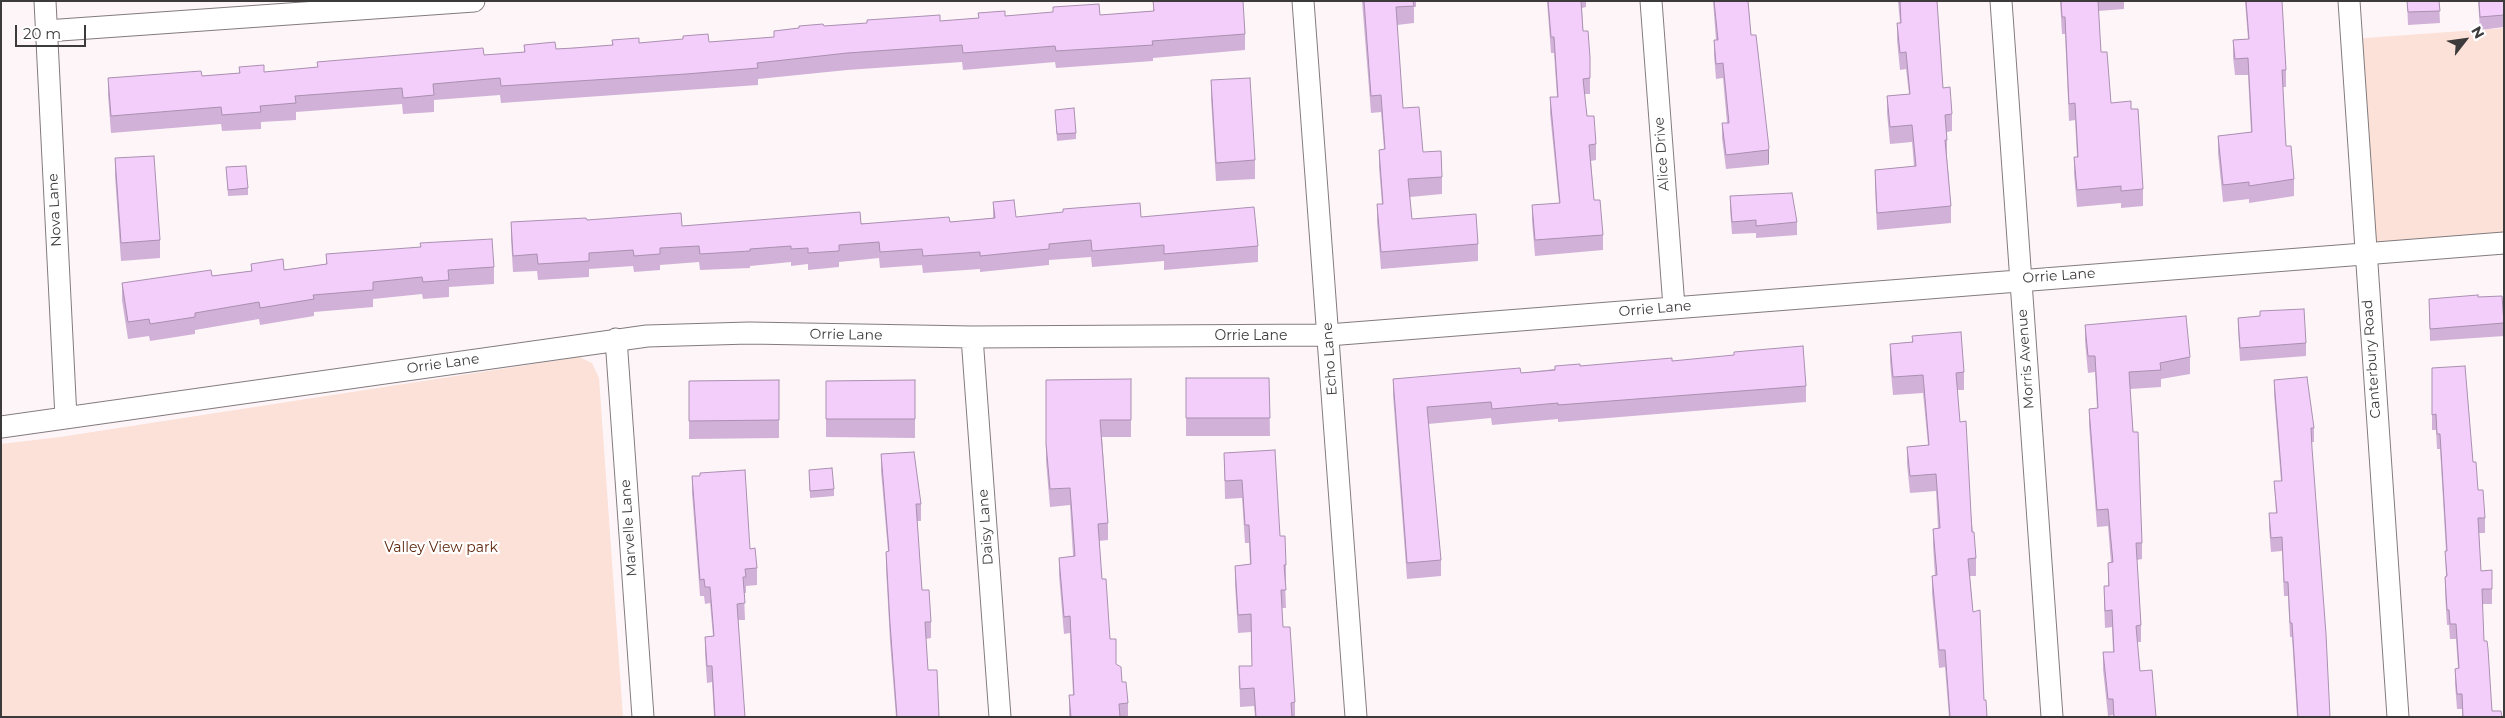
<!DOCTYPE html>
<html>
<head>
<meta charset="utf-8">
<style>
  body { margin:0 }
  #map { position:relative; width:2505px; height:718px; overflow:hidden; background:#fef5f9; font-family:Montserrat,sans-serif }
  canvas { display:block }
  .frame { position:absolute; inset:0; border:2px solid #3d3a3b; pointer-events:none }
  .north { position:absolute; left:2440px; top:15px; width:50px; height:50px; -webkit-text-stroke:4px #fff; paint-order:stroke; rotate:60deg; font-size:14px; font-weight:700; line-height:20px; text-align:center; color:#3d3a3b }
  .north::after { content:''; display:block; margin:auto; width:18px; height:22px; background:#3d3a3b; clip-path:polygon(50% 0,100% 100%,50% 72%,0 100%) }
  .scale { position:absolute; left:15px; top:25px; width:71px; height:22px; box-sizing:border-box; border:2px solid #3d3a3b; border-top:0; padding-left:6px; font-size:15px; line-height:18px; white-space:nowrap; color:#3d3a3b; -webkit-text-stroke:4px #fff; paint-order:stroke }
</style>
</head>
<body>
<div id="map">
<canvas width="2505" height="718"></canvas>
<div class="frame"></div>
<div class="north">N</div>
<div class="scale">20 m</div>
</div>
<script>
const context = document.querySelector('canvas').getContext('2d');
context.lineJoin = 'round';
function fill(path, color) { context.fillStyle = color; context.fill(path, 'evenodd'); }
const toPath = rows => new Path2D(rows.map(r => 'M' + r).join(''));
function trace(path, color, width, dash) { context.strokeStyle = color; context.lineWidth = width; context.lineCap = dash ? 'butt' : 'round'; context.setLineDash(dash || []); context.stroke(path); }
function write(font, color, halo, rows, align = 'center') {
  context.font = font + ' Montserrat,sans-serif'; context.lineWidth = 4.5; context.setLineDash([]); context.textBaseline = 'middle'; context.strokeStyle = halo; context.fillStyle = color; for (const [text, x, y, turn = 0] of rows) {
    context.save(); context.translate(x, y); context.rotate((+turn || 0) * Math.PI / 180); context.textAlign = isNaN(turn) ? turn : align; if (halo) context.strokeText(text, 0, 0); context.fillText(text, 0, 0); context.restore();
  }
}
fill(toPath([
  [2504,28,2504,243,2364,253,2351,39],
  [579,357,592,363,599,378,623,717,1,717,1,444,60,437]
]), '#fbe1d7');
const street = toPath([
  [45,1,66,418],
  [1303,1,1356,717],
  [1651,1,1674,307],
  [2001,1,2052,717],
  [2349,1,2398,717],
  [46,31,474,1],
  [972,337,1000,717],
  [616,339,643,717],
  [1,427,647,336,749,333,972,337,1328,335,2504,243]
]);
trace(street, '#827b7e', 23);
trace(street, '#fff', 21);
fill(toPath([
  [1153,1,1245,34,1245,50,1153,58,1153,61,1056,68,1055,62,963,70,962,62,847,70,758,79,758,85,686,90,501,103,500,95,434,100,434,112,403,114,402,104,296,112,296,120,261,122,261,129,222,131,221,124,111,133,108,95,108,78,202,76,239,73,239,67,264,72,484,55,524,52,524,45,556,49,612,45,612,40,639,43,709,42,774,37,774,31,824,26,940,21,1005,16,1100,15,1153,11],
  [1362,1,1416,1,1416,7,1414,7,1414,23,1397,25,1403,108,1423,152,1442,177,1442,194,1410,197,1412,219,1478,244,1478,261,1381,269,1377,222,1377,204,1382,204,1379,167,1379,150,1384,149,1381,112,1371,113],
  [1547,1,1586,1,1586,7,1582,8,1583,31,1590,78,1590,94,1584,94,1587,116,1596,144,1596,160,1591,161,1594,200,1603,235,1603,250,1535,256,1532,221,1532,205,1559,203,1550,113,1550,97,1557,97,1554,53,1551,53],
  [1713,1,1748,1,1751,35,1769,148,1769,163,1768,165,1726,169,1722,138,1722,123,1727,123,1723,78,1716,79,1714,55,1714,40,1716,40],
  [1898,1,1937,1,1943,88,1952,114,1952,131,1947,132,1947,157,1951,206,1951,223,1877,230,1875,187,1875,170,1914,166,1912,142,1890,144,1887,113,1887,96,1909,94,1906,69,1900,70,1897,40,1897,23,1900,23],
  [2060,1,2124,1,2124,9,2098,11,2101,52,2111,103,2131,109,2143,189,2143,206,2121,208,2121,203,2077,207,2074,174,2074,157,2077,157,2075,120,2069,121,2065,34,2062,34],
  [2245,1,2282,1,2286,70,2286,87,2283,87,2286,146,2294,179,2294,196,2249,203,2249,199,2223,202,2218,153,2218,136,2251,132,2248,75,2235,75,2233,57,2233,40,2248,39],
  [2407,1,2439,1,2440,23,2408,25],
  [2478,1,2504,1,2504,27,2480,30],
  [1211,80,1255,160,1255,179,1216,181,1211,98],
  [1055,110,1076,133,1076,139,1057,141],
  [115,158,160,240,160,258,121,261,115,176],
  [226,167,248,188,248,195,228,196],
  [1730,196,1797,222,1797,235,1756,238,1756,233,1732,234,1730,209],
  [993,202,1016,217,1258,246,1258,262,1164,270,1164,261,1092,267,1091,257,1049,260,1049,265,980,272,980,269,923,273,922,265,880,268,879,258,839,262,839,267,808,270,808,264,791,266,791,262,750,266,750,268,700,270,699,262,660,265,660,270,634,272,633,266,589,269,589,277,538,280,537,271,513,272,511,239,511,222,587,220,682,226,950,222,993,218],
  [326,254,494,267,494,284,449,287,449,297,423,299,422,294,373,299,373,307,314,312,314,316,260,325,259,319,195,330,195,334,150,341,149,336,128,339,122,300,122,283,212,276,251,271,251,264,284,270,326,264],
  [2429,299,2504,321,2504,336,2430,341],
  [2260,316,2306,343,2306,356,2240,361,2238,330,2238,318],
  [2085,325,2190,357,2190,374,2161,379,2161,387,2130,389,2142,543,2142,559,2137,560,2141,625,2141,642,2137,642,2140,671,2156,717,2113,717,2113,715,2108,716,2103,669,2103,652,2113,652,2112,627,2105,628,2104,603,2104,586,2108,586,2108,563,2111,563,2108,526,2097,527,2089,425,2089,409,2097,408,2095,372,2088,373,2085,341],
  [1912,336,1964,372,1964,390,1957,390,1960,422,1976,558,1976,576,1970,576,1973,612,1984,700,1987,717,1949,717,1945,667,1939,668,1932,593,1932,576,1935,576,1933,546,1933,529,1938,528,1936,491,1910,493,1907,464,1907,447,1928,445,1923,393,1893,395,1890,362,1890,344,1912,342],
  [1672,361,1806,386,1806,402,1558,422,1558,419,1492,425,1491,418,1428,424,1441,560,1441,576,1407,579,1393,395,1393,379,1521,373,1580,366],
  [2432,368,2473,462,2478,490,2485,518,2485,533,2479,533,2481,571,2492,570,2492,604,2482,604,2484,641,2492,711,2502,717,2462,717,2462,709,2457,709,2455,684,2455,669,2458,668,2456,639,2450,639,2449,625,2447,625,2445,592,2445,577,2446,576,2445,551,2446,551,2440,449,2437,449,2436,430,2432,430],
  [1186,378,1269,378,1270,436,1186,436],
  [1131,379,1131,437,1102,437,1108,523,1108,540,1099,541,1102,579,1110,639,1116,664,1128,703,1128,717,1069,717,1069,695,1073,695,1070,633,1064,634,1059,575,1059,558,1073,556,1070,505,1050,507,1046,461,1046,380],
  [779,380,779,438,689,439,689,381],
  [915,380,915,438,826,437,826,381],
  [2274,380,2314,428,2314,442,2311,442,2330,717,2297,717,2292,637,2290,637,2288,596,2284,596,2282,551,2271,552,2269,527,2269,513,2276,513,2274,481,2281,481,2274,394],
  [1224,453,1280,536,1286,565,1286,583,1285,583,1286,608,1282,608,1283,627,1295,702,1295,717,1255,717,1254,706,1240,707,1239,666,1252,666,1251,632,1238,633,1235,584,1235,566,1250,564,1249,543,1245,543,1242,498,1225,499],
  [881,454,921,504,921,521,917,521,922,590,931,622,931,638,926,639,928,670,939,717,896,717,890,641,886,568,886,552,888,551,881,471],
  [809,470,834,489,834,496,810,498],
  [692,476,750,549,757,568,757,585,746,586,746,593,744,593,745,620,738,620,745,717,714,717,712,682,707,683,705,653,705,637,713,636,710,603,705,604,704,596,700,596,692,493]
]), '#d1b1d8');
fill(toPath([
  [1769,148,1769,163,1768,165,1768,150]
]), '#aa90b0');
const building = toPath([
  [1153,1,1243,1,1245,34,1152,41,1153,45,1056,51,1055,46,963,53,962,45,847,53,757,63,758,68,686,74,501,86,500,78,433,84,434,95,403,98,402,88,295,96,296,103,260,106,261,112,222,115,221,107,111,116,108,78,201,71,202,76,240,73,239,67,264,65,264,72,318,67,317,62,483,48,484,55,525,52,524,45,555,42,556,49,574,48,613,45,612,40,639,38,639,43,683,39,683,36,708,34,709,42,774,37,774,31,799,28,799,26,823,24,824,26,867,23,867,20,940,15,940,21,979,18,978,13,1005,11,1005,16,1053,12,1053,7,1099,4,1100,15,1154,11,1153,1],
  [1364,1,1413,1,1414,6,1396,7,1403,108,1419,107,1423,152,1441,151,1442,177,1408,179,1412,219,1476,214,1478,244,1381,252,1377,204,1383,204,1379,150,1385,149,1381,95,1371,96,1364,1],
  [1548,1,1581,1,1583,31,1588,31,1590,57,1590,78,1583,79,1587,116,1594,116,1596,144,1589,145,1594,200,1600,200,1603,235,1535,240,1532,205,1560,203,1550,97,1558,97,1554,37,1551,37,1548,1],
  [1714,1,1748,1,1751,35,1756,35,1769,148,1768,150,1726,155,1722,123,1729,123,1723,63,1716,64,1714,40,1718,40,1714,1],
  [1900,1,1937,1,1943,88,1950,87,1952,114,1945,115,1947,140,1945,140,1951,206,1877,213,1875,170,1916,166,1912,125,1890,127,1887,96,1910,94,1906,52,1900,53,1897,23,1901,23,1900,1],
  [2061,1,2098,1,2101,52,2107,52,2111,103,2131,101,2131,109,2138,109,2143,189,2121,191,2121,186,2077,190,2074,157,2078,157,2075,103,2069,104,2065,17,2062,17,2061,1],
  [2246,1,2282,1,2286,70,2282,70,2286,146,2291,146,2294,179,2249,186,2249,182,2223,185,2218,136,2252,132,2248,58,2235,59,2233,40,2249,39,2246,1],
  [2407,1,2439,1,2440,11,2408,12,2407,1],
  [2479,1,2504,1,2504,15,2480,17,2479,1],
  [1250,78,1255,160,1216,163,1211,80,1250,78],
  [1074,108,1076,133,1057,134,1055,110,1074,108],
  [154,156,160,240,121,243,115,158,154,156],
  [246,166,248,188,228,190,226,167,246,166],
  [1792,193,1797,222,1756,226,1756,220,1732,222,1730,196,1792,193],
  [1014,200,1016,217,1063,212,1063,209,1140,203,1141,217,1254,207,1258,246,1164,254,1164,245,1092,251,1091,240,1049,244,1049,249,980,256,980,252,923,256,922,249,880,252,879,242,839,245,839,251,808,253,808,248,791,249,791,246,750,249,750,251,700,254,699,246,660,248,660,254,634,256,633,250,589,253,589,261,538,264,537,254,513,256,511,222,586,218,587,220,681,213,682,226,860,212,861,224,949,217,950,222,995,218,993,202,1014,200],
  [492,239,494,267,448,270,449,280,423,282,422,277,373,282,373,290,313,295,314,299,260,308,259,302,195,313,195,317,150,324,149,319,128,322,122,283,211,270,212,276,252,271,251,264,283,259,284,270,327,264,326,254,421,247,420,243,492,239],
  [2478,295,2478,297,2502,296,2504,323,2430,329,2429,299,2478,295],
  [2304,309,2306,343,2240,348,2238,318,2260,316,2260,311,2304,309],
  [2186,316,2190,357,2160,363,2161,370,2129,372,2133,432,2138,432,2142,543,2136,543,2141,625,2136,626,2140,671,2152,670,2156,717,2114,717,2113,699,2108,699,2103,652,2114,652,2112,610,2105,611,2104,586,2109,586,2108,563,2113,562,2108,509,2097,510,2089,409,2098,408,2095,356,2088,356,2085,325,2186,316],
  [1961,332,1964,372,1956,373,1960,422,1966,421,1972,532,1974,532,1976,558,1968,559,1973,612,1980,610,1984,700,1986,700,1987,717,1950,717,1945,650,1939,650,1932,576,1937,575,1933,529,1940,528,1936,474,1910,476,1907,447,1929,445,1923,375,1893,377,1890,344,1913,342,1912,336,1961,332],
  [1803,346,1806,386,1558,405,1558,403,1492,409,1491,402,1427,407,1441,560,1407,563,1393,379,1520,368,1521,373,1555,370,1555,366,1580,364,1580,366,1672,358,1672,361,1734,355,1734,352,1803,346],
  [2465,366,2473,462,2476,462,2478,490,2483,490,2485,518,2478,518,2481,571,2492,570,2492,589,2482,589,2484,641,2487,641,2488,649,2492,711,2501,711,2502,717,2463,717,2462,694,2457,694,2455,669,2459,668,2456,624,2450,624,2449,610,2447,610,2445,577,2447,576,2445,551,2447,551,2440,434,2437,434,2436,414,2432,415,2432,368,2465,366],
  [2307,377,2314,428,2311,428,2312,448,2326,634,2330,717,2298,717,2292,623,2290,623,2288,582,2284,582,2282,537,2271,538,2269,513,2277,513,2274,481,2282,481,2274,380,2307,377],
  [1186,378,1269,378,1270,418,1186,418,1186,378],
  [1131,379,1131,420,1100,420,1108,523,1098,524,1102,579,1106,579,1110,639,1116,639,1116,664,1121,667,1122,682,1126,682,1128,703,1119,704,1120,717,1071,717,1069,695,1074,695,1070,616,1064,617,1059,558,1075,556,1070,488,1050,489,1046,444,1046,380,1131,379],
  [779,380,779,420,689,421,689,381,779,380],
  [915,380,915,419,826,419,826,381,915,380],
  [1275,450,1280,536,1285,536,1286,565,1284,565,1286,590,1281,590,1283,627,1290,627,1295,702,1291,703,1292,717,1256,717,1254,688,1240,689,1239,666,1252,666,1251,614,1238,615,1235,566,1251,564,1249,525,1245,525,1242,480,1225,481,1224,453,1275,450],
  [914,452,921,504,916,504,922,590,929,590,931,622,925,622,928,670,937,670,939,717,897,717,890,624,886,552,889,551,881,454,914,452],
  [832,468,834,489,810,491,809,470,832,468],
  [745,470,750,549,755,548,757,568,745,569,746,577,743,577,745,603,737,604,745,717,715,717,712,666,707,666,705,637,714,636,710,587,705,587,704,579,700,580,692,476,700,476,700,473,745,470]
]);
fill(building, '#f3cefb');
trace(building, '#aa90b0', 1);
write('14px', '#3d3a3b', '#fff', [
  ["Alice Drive",1662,154,-94],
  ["Nova Lane",55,210,-93],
  ["Orrie Lane",2059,276,-4],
  ["Orrie Lane",1655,309,-5],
  ["Orrie Lane",846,335,1],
  ["Orrie Lane",1251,336],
  ["Echo Lane",1330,359,-94],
  ["Morris Avenue",2026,359,-94],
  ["Canterbury Road",2372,359,-94],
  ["Orrie Lane",443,364,-8],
  ["Daisy Lane",986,527,-94],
  ["Marvelle Lane",629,528,-94]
]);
write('14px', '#60280f', '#fff', [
  ["Valley View park",441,548]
]);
</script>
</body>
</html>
